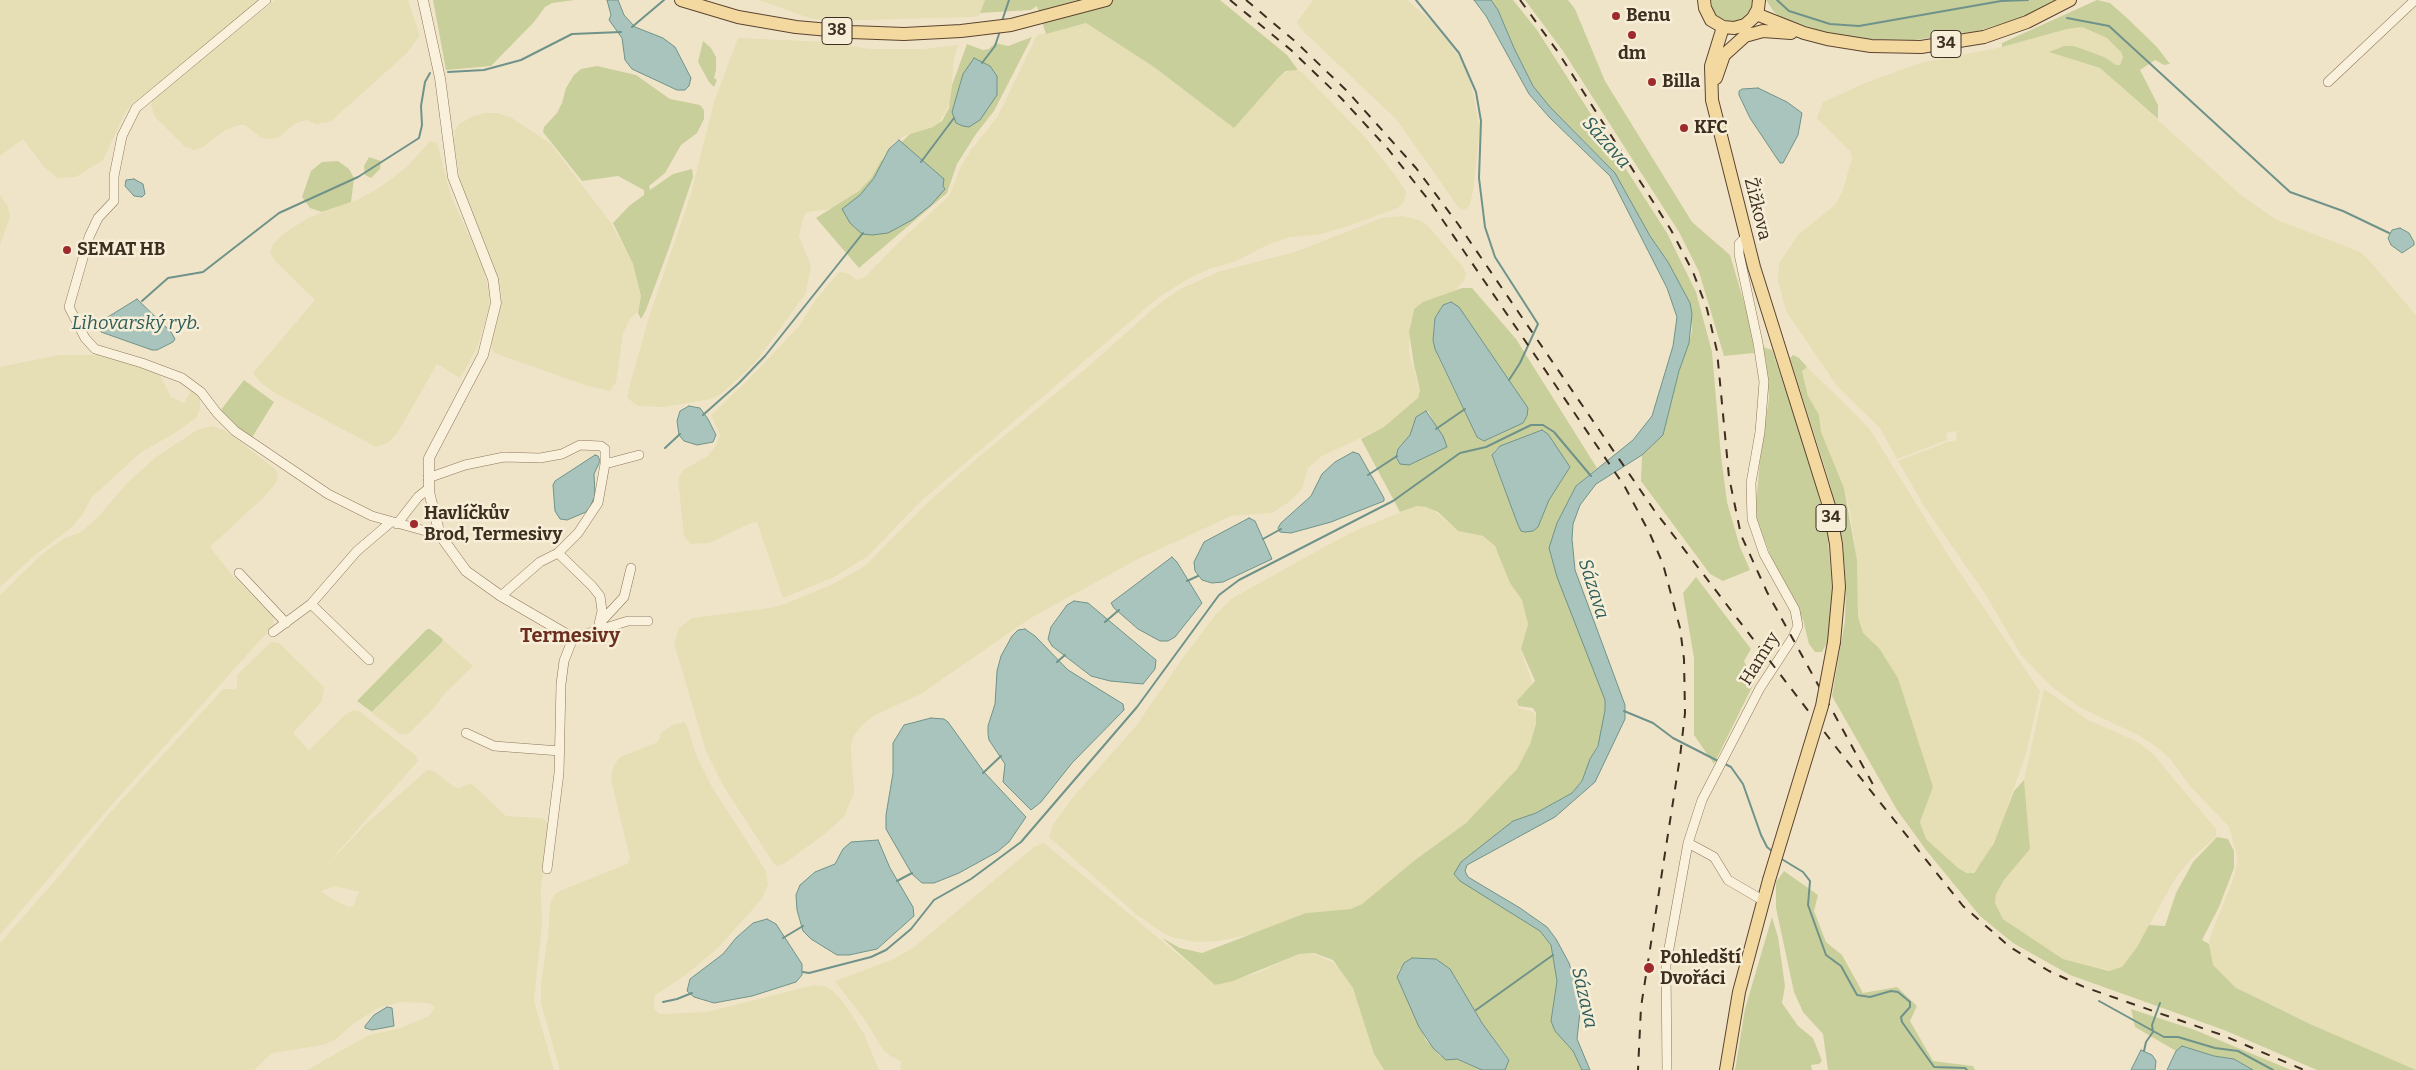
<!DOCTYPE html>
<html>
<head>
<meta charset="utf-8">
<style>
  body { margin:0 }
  canvas { display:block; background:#f0e4c8 }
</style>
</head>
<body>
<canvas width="2416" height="1070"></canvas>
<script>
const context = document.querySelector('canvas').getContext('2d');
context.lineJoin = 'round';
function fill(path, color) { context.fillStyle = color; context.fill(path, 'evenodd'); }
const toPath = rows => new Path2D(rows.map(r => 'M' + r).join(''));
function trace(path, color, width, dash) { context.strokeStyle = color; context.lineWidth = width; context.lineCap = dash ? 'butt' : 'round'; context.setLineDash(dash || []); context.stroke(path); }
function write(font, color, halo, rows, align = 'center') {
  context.font = font + ' Bitter,serif'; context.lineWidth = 5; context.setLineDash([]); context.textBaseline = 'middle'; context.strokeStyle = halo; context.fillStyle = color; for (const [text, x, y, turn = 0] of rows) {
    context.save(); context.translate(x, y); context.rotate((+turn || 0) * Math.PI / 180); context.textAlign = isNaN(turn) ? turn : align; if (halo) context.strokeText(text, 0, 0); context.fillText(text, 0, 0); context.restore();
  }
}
fill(toPath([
  [0,0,260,0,131,105,124,115,103,160,76,177,58,178,43,166,23,139,0,156],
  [275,0,408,0,420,36,406,54,330,122,316,124,307,120,296,123,278,138,266,139,260,137,245,125,239,125,224,131,203,147,194,150,184,146,155,117,151,106,153,99],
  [759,0,985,0,979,16,973,17,829,21,809,18],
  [1313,0,1407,0,1430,20,1448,42,1461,60,1471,84,1480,129,1473,190,1470,205,1466,209,1462,210,1458,207,1397,120,1301,29,1297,22],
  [1086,23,1154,67,1234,127,1278,78,1292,69,1302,72,1365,137,1395,175,1406,192,1404,202,1398,208,1345,227,1317,235,1290,237,1269,244,1236,261,1209,269,1186,280,1159,297,921,501,868,556,834,577,783,598,757,522,751,523,709,543,690,544,684,536,678,479,683,470,708,456,716,445,720,435,711,415,750,378,800,325,814,302,839,272,847,273,857,280,865,277,900,241,949,196,961,166,971,150,998,116,1037,35],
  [2082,27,2107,38,2118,47,2123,57,2120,65,2116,66,2103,57,2074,46,2055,49,2070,59,2100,68,2240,194,2275,219,2360,252,2368,259,2416,315,2416,1070,2310,1024,2249,994,2236,988,2213,965,2209,947,2210,937,2234,877,2238,859,2229,827,2190,786,2171,760,2157,747,2140,736,2081,708,2052,687,2021,655,1984,592,1924,506,1898,461,1947,442,1957,441,1956,431,1946,433,1947,440,1897,459,1880,428,1837,386,1786,311,1778,281,1779,264,1798,235,1835,205,1843,190,1852,158,1850,151,1817,118,1823,102,1868,82,1920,63,2002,47,2067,29],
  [738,38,827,42,869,49,923,49,958,45,954,58,950,103,938,125,906,135,893,143,871,178,859,191,833,209,807,212,803,218,799,236,811,266,806,293,755,363,721,394,711,399,664,407,638,406,627,398,631,381,649,317,690,197,714,102],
  [485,113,497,113,510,117,550,143,611,223,633,264,641,296,638,311,630,319,623,334,616,382,610,391,588,386,497,354,492,350,492,341,502,300,501,291,494,267,462,193,454,142,455,130,459,124,474,116],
  [430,141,437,143,451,196,483,267,489,294,489,308,477,348,460,378,437,364,398,432,388,443,376,447,275,393,261,383,253,373,315,300,274,260,270,252,273,244,286,232,308,218,359,199,379,188,408,166],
  [0,195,8,207,10,217,0,245],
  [1402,216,1420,220,1428,226,1463,267,1466,274,1464,281,1455,290,1424,302,1414,309,1410,324,1409,353,1420,390,1418,398,1410,407,1384,427,1322,456,1308,468,1302,489,1289,502,1272,513,1231,516,1138,559,1029,619,921,694,873,716,862,725,852,739,851,751,854,793,844,817,822,836,785,863,778,866,774,864,724,787,706,751,674,643,679,628,692,618,769,608,785,604,831,585,865,566,925,505,981,455,1089,366,1155,307,1180,289,1221,271,1295,252,1382,218],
  [59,355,101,355,159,373,171,397,184,403,191,391,200,398,200,409,196,418,173,434,140,453,91,498,83,514,72,527,35,555,0,587,0,367],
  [1807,367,1869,428,1948,555,2040,691,2026,754,2006,810,2003,824,1983,862,1971,874,1958,868,1926,839,1920,822,1933,787,1898,678,1879,648,1863,633,1858,617,1857,560,1850,512,1844,488,1821,432,1819,415,1808,396,1802,370],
  [212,426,226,431,275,469,278,475,276,483,265,496,210,547,232,575,273,617,274,625,115,801,0,935,0,595,41,555,63,539,81,532,97,518,128,482,156,457,197,430],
  [1417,506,1426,507,1433,510,1458,531,1483,536,1495,546,1510,582,1522,600,1528,622,1521,650,1532,682,1530,689,1516,703,1517,707,1533,712,1536,715,1536,724,1530,744,1517,769,1466,823,1415,860,1362,904,1351,909,1306,913,1256,933,1219,941,1196,942,1171,937,1162,932,1136,914,1049,837,1054,823,1074,796,1136,726,1185,655,1216,614,1231,599,1333,542,1359,529],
  [443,640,473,666,444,694,436,706,408,734,400,734,372,713],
  [271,642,279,643,324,687,322,701,293,733,309,750,346,714,354,710,359,711,415,755,418,761,321,871,364,826,427,770,434,771,454,787,459,788,471,783,506,816,542,818,548,823,541,889,542,923,534,1001,554,1070,307,1070,369,1035,401,1028,429,1016,434,1009,434,1006,429,1003,400,1002,378,1008,353,1024,336,1039,323,1045,272,1053,254,1070,0,1070,0,943,59,876,107,816,223,689,235,689,237,687,237,675],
  [335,886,359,892,353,906,349,907,334,900,321,891],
  [2044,689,2088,720,2138,742,2153,754,2216,829,2216,837,2190,860,2175,879,2137,947,2122,967,2113,971,2063,959,2003,919,1995,903,1996,894,2004,880,2030,849,2024,780],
  [684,722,687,726,696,755,712,787,766,871,768,885,761,900,718,948,687,974,654,996,654,1008,659,1014,707,1012,814,985,824,986,832,990,844,1003,864,1034,879,1070,560,1070,541,1003,541,983,548,936,550,904,554,895,560,891,627,864,630,858,612,784,611,775,614,765,620,757,658,742,661,733,672,725],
  [1044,843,1215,985,1258,973,1297,954,1313,954,1331,961,1344,973,1353,988,1361,1009,1372,1049,1383,1070,900,1070,901,1061,890,1056,882,1048,865,1020,835,981,894,959,914,947,1034,847]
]), '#e6deb5');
fill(toPath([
  [433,0,575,0,552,3,545,7,534,22,491,66,446,70],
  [985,0,1220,0,1287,55,1298,70,1286,71,1278,78,1234,128,1154,67,1086,23,1046,34,1037,6,1031,10,980,13],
  [1491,0,1513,0,1537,30,1667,233,1696,292,1712,352,1721,456,1727,502,1740,547,1750,570,1723,581,1710,574,1641,481,1642,455,1663,435,1679,371,1689,343,1692,331,1690,303,1668,262,1650,236,1615,173,1550,107,1533,86,1514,48,1498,10],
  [1525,0,1568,0,1575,9,1605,81,1692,222,1730,255,1752,329,1754,353,1724,356,1699,272,1679,232,1563,51],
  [1711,0,1752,0,1752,5,1745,18,1731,22,1718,17,1713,11],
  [1766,0,2058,0,2023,17,1975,32,1914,40,1864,39,1822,31,1782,18,1774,12],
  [2097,0,2110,3,2127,18,2157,47,2170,64,2164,65,2155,60,2140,70,2158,105,2158,119,2100,68,2049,52,2064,46,2074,46,2104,57,2116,65,2120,65,2123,57,2121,52,2107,38,2082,27,2067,29,2002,47,2002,43],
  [1032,37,994,111,976,134,957,164,947,193,859,268,816,218,859,191,871,178,881,161,910,134,933,127,942,121,949,108,952,85,967,44,983,50,989,49,995,43,1008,46],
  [703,41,711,48,716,57,716,70,714,78,717,80,714,87,709,82,698,62],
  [597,66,636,75,670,99,700,105,704,110,704,119,697,133,681,145,665,173,649,186,650,190,673,174,692,169,693,177,669,248,646,310,641,319,638,313,641,296,633,264,613,223,629,206,644,195,644,190,618,176,582,181,543,132,544,127,557,113,562,103,566,88,574,75,581,69],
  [369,157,381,161,380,169,371,178,365,175,364,166],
  [338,161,349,169,354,178,351,202,322,212,310,208,302,197,311,171,322,162],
  [1462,288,1472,288,1516,339,1597,468,1576,486,1557,523,1555,565,1605,700,1605,710,1601,739,1590,759,1582,781,1572,793,1536,813,1513,821,1454,874,1540,931,1551,945,1557,981,1551,1021,1556,1031,1573,1051,1582,1070,1505,1070,1509,1059,1482,1023,1450,969,1436,959,1412,958,1399,970,1397,977,1426,1040,1440,1056,1456,1059,1482,1070,1384,1070,1374,1054,1353,988,1333,960,1314,953,1299,954,1233,981,1215,985,1162,938,1180,948,1202,953,1306,913,1351,909,1362,904,1415,860,1466,823,1517,769,1530,744,1536,724,1536,713,1533,708,1518,706,1517,701,1535,681,1521,649,1528,624,1522,600,1510,583,1495,546,1483,536,1458,531,1438,512,1426,507,1417,506,1400,512,1361,439,1384,427,1418,398,1420,390,1414,365,1409,332,1414,309,1423,302],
  [1449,302,1459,307,1528,408,1523,423,1487,440,1477,437,1438,357,1433,340,1434,323,1441,307],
  [1428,411,1447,447,1408,465,1399,463,1396,457,1398,449,1411,434,1416,417],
  [1542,430,1548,434,1570,467,1549,500,1538,527,1530,532,1524,532,1518,525,1492,456,1496,449],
  [1763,347,1772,350,1809,460,1827,528,1832,587,1828,641,1822,652,1815,652,1809,644,1803,620,1772,559,1755,516,1760,460,1769,398,1766,362],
  [1793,355,1799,358,1807,367,1802,371,1808,396,1819,415,1821,432,1844,488,1857,560,1858,617,1863,633,1879,648,1898,678,1933,787,1920,822,1926,839,1958,868,1967,873,1974,873,1994,843,2014,791,2024,780,2030,849,2004,880,1996,894,1995,903,2003,919,2063,959,2109,971,2122,967,2137,947,2149,925,2165,926,2176,893,2193,862,2217,837,2228,839,2234,851,2234,868,2219,907,2202,940,2209,944,2213,965,2236,988,2249,994,2310,1024,2416,1070,2317,1070,2224,1030,2070,975,2013,943,1980,916,1926,850,1897,810,1832,696,1845,621,1846,587,1843,543,1830,484,1790,358],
  [244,380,274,402,251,439,220,411],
  [1696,577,1751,649,1744,661,1754,683,1714,764,1694,735,1694,658,1683,593],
  [427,629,430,629,443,639,442,642,372,712,357,701],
  [1784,871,1818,895,1814,911,1826,942,1842,955,1863,993,1897,987,1917,1006,1910,1021,1933,1061,1973,1066,1975,1070,1828,1070,1823,1034,1803,1012,1794,992,1776,908,1776,882],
  [1772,917,1778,937,1785,986,1782,1003,1798,1026,1813,1038,1822,1061,1819,1064,1811,1065,1812,1070,1735,1070,1745,1009],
  [2131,1009,2195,1030,2291,1070,2253,1070,2234,1059,2214,1056,2182,1046,2176,1051,2135,1027]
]), '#c9cf9b');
const water = toPath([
  [607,0,618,0,624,15,635,27,663,38,675,47,691,78,689,86,685,90,677,90,632,69,625,60,622,38,609,20,611,15,607,0],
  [1474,0,1491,0,1498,10,1514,48,1533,86,1550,107,1615,173,1650,236,1668,262,1690,303,1692,314,1689,343,1679,371,1663,435,1642,455,1596,484,1580,505,1573,524,1572,539,1575,570,1625,705,1625,719,1595,782,1555,817,1467,865,1465,871,1468,877,1520,908,1547,927,1556,939,1569,963,1581,1003,1577,1039,1590,1070,1582,1070,1573,1051,1555,1031,1551,1021,1557,981,1551,945,1540,931,1460,881,1454,874,1461,862,1513,821,1536,813,1572,793,1582,781,1590,759,1598,746,1605,710,1605,700,1557,577,1549,548,1557,523,1576,486,1633,440,1652,416,1673,346,1677,317,1667,288,1610,176,1549,117,1529,94,1486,16,1474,0],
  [974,58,990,66,997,76,997,95,980,120,969,127,963,126,956,123,952,112,963,74,974,58],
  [1758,88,1787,102,1802,113,1798,135,1783,163,1780,163,1750,118,1739,95,1739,91,1742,89,1758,88],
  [899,140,944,179,943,186,945,189,931,205,912,220,888,233,872,235,862,234,850,223,842,209,860,195,874,178,889,149,899,140],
  [134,179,143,184,145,194,142,197,134,196,125,186,126,180,134,179],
  [2400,228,2409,233,2414,242,2414,245,2402,253,2391,245,2388,238,2392,230,2400,228],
  [137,299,171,332,175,339,173,342,157,350,152,350,101,332,103,320,137,299],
  [1451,302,1459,307,1528,408,1527,416,1523,423,1484,441,1477,437,1435,349,1433,340,1435,318,1443,305,1451,302],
  [689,406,700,408,708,419,716,435,713,442,697,445,684,441,679,435,677,421,680,411,689,406],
  [1426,411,1443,436,1447,447,1409,465,1400,464,1396,457,1398,449,1410,435,1416,417,1426,411],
  [1542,430,1548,434,1570,467,1549,500,1538,527,1533,531,1525,532,1521,531,1518,525,1492,455,1500,446,1542,430],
  [1353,452,1359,454,1384,498,1384,501,1331,522,1291,533,1280,532,1278,528,1281,523,1311,496,1322,474,1335,462,1353,452],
  [595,455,598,456,600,461,594,474,595,496,590,507,586,512,567,520,560,519,555,511,553,485,555,481,595,455],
  [1249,518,1255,521,1272,559,1223,582,1212,583,1202,580,1195,571,1194,562,1204,542,1249,518],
  [1172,557,1177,562,1202,603,1175,637,1168,641,1160,641,1138,629,1114,608,1111,603,1172,557],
  [1074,601,1088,603,1156,660,1155,669,1143,684,1110,681,1091,676,1052,646,1048,639,1051,627,1067,605,1074,601],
  [1025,629,1035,636,1068,670,1123,704,1124,710,1072,763,1041,802,1031,810,1003,782,1005,764,989,740,988,734,988,726,995,704,997,671,1001,656,1012,636,1018,630,1025,629],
  [931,718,944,719,948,722,984,772,1026,817,1009,842,997,852,959,873,934,883,922,883,912,874,886,829,886,815,893,773,893,743,904,725,931,718],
  [878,840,890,868,913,907,914,916,877,949,849,955,837,955,811,939,803,931,797,910,796,895,800,885,815,872,835,864,843,849,851,842,878,840],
  [767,919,776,924,802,964,802,975,796,982,752,996,714,1003,694,997,687,991,690,979,723,954,736,938,753,923,767,919],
  [1412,958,1436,959,1450,969,1482,1023,1509,1060,1505,1070,1482,1070,1457,1059,1446,1060,1433,1048,1419,1027,1397,977,1404,963,1412,958],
  [387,1007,392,1008,394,1026,372,1030,365,1028,365,1026,374,1015,387,1007],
  [2182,1046,2214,1056,2234,1059,2253,1070,2167,1070,2176,1051,2182,1046],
  [2141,1050,2152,1055,2156,1061,2155,1070,2131,1070,2141,1050]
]);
fill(water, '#a9c4bc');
trace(water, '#6f938a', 1);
trace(toPath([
  [1416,0,1459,53,1476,92,1481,121,1479,178,1485,227,1495,257,1538,324,1520,363,1509,380],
  [1777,0,1789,11,1830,24,1859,26,2001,1,2028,0],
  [2067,18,2109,26,2290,192,2343,211,2389,233],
  [1002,21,1009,0],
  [632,27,664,0],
  [982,63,995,46,1000,31],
  [448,72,484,70,521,60,572,34,621,32],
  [921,162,954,118],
  [142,301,168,278,203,272,279,213,358,177,419,138,422,125,421,106,425,82,430,73],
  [703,415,739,383,765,356,863,233],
  [1436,429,1465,409],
  [665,448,680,434],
  [1368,475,1397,456],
  [1263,539,1281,529],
  [1187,581,1198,576],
  [1105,622,1119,610],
  [1057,662,1065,655],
  [1624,711,1653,723,1673,738,1718,761],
  [1725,764,1731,767,1743,784,1761,835,1767,847,1773,852],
  [983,773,1001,756],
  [1780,858,1803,872,1810,881,1808,905,1826,955,1841,966,1857,995,1870,997,1891,991,1898,992,1910,1002,1910,1007,1901,1017,1902,1022,1934,1067,1965,1068,1967,1070],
  [897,881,912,873],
  [783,938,803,926],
  [803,972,809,973,871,957,886,950,911,929,934,900,971,879,1021,842,1137,707,1219,595,1239,580,1393,501,1460,453,1486,447,1531,425,1543,425,1554,432,1591,476],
  [2099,1001,2164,1037,2178,1037,2215,1048,2238,1051,2273,1070],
  [663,1002,677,999,692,993],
  [1476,1010,1553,955],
  [2144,1051,2146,1042,2153,1032,2152,1025,2160,1003]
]), '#6f938a', 2);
const minor = toPath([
  [266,0,136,108,122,136,114,176,114,201,98,218,89,237,69,307,85,338,95,349,142,363,182,378,201,392,217,413,235,431,328,494,372,516,440,535],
  [2328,82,2415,0],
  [428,478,465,465,504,457,540,458,562,454,580,445,601,446,605,449,605,464],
  [397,524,418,497,428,489],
  [558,553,592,586,600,596,602,611,599,624],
  [239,573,286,623],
  [501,596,540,562,558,553,578,533,598,503,605,464,639,455],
  [311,604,369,660],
  [599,624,624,597,631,568],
  [273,632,311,604,357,551,391,522],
  [466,733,494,746,560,751],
  [1688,843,1714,857,1728,880,1764,901],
  [547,869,559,773,561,684,564,661,573,638,628,621,648,621],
  [1667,1070,1666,965,1688,843,1702,800,1760,688,1792,639,1798,626,1795,610,1764,554,1752,519,1751,483,1760,432,1764,382,1758,343,1739,254,1739,244,1746,237]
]);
const tertiary = toPath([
  [423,0,440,78,453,177,493,279,496,303,483,355,429,458,429,492,440,535,466,571,501,596,573,638]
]);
const primary = toPath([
  [681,0,738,17,796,27,851,32,904,34,961,31,1011,25,1106,0],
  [1704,0,1705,8,1711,20,1723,27,1734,28,1745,25,1753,18,1758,9,1759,0],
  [1756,14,1804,33,1827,39,1871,46,1921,47,1984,37,2027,22,2070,0],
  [1723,27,1711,66,1712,100,1754,267,1829,506,1836,544,1839,587,1834,642],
  [1716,78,1724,55,1745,36,1763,31,1791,33],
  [1726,1070,1739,992,1769,880]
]);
trace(minor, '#8d765c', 10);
trace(tertiary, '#8d765c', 11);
trace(primary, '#5b4430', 14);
trace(minor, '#faf1dc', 9);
trace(tertiary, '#faf1dc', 10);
trace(primary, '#f3d9a0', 12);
trace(toPath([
  [1230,0,1291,50,1341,98,1388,149,1431,203,1625,487,1650,534,1663,564,1680,628,1684,659,1685,713,1680,757,1641,1007,1638,1070],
  [1246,0,1297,43,1348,92,1416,168,1458,224,1654,510,1839,751,1963,906,2010,947,2049,971,2084,987,2222,1035,2304,1070],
  [1520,0,1558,52,1671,230,1693,272,1707,309,1717,351,1729,477,1741,535,1767,592,1876,790]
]), '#3d2e20', 2, [9, 9]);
const primaryBridge = toPath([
  [1769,880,1822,706,1834,642]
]);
trace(primaryBridge, '#5b4430', 14, []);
trace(primaryBridge, '#f3d9a0', 12);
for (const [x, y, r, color] of [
  [1616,16,5,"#9e2a2b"],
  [1632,35,5,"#9e2a2b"],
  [1652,82,5,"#9e2a2b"],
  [1684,128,5,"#9e2a2b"],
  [67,250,5,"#9e2a2b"],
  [414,524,5,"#9e2a2b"],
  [1649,968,6,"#9e2a2b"]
]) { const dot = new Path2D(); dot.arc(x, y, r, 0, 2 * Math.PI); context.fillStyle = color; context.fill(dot); trace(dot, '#f7eed8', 2); }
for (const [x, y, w] of [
  [837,31,30],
  [1946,44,30],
  [1831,518,30]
]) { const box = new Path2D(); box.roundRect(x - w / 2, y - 13.5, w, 27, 4); context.fillStyle = '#f7eed8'; context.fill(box); trace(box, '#3d2e20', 1); }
write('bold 16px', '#3d2e20', null, [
  ["38",837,31],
  ["34",1946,44],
  ["34",1831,518]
]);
write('bold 18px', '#3d2e20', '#f7eed8', [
  ["Benu",1626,16],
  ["dm",1632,54,"center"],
  ["Billa",1662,82],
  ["KFC",1694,128],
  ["SEMAT HB",77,250],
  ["Havlíčkův",424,514],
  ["Brod, Termesivy",424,535],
  ["Pohledští",1660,958],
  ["Dvořáci",1660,979]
], 'left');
write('18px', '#3d2e20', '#f7eed8', [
  ["Žižkova",1757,209,76],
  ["Hamry",1760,659,-58]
]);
write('italic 19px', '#2f5d5a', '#f7eed8', [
  ["Sázava",1606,143,48],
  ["Lihovarský ryb.",136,324],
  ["Sázava",1593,589,72],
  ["Sázava",1584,998,77]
]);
write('bold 20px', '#6b2e1e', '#f7eed8', [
  ["Termesivy",570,636]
]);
</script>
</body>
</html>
